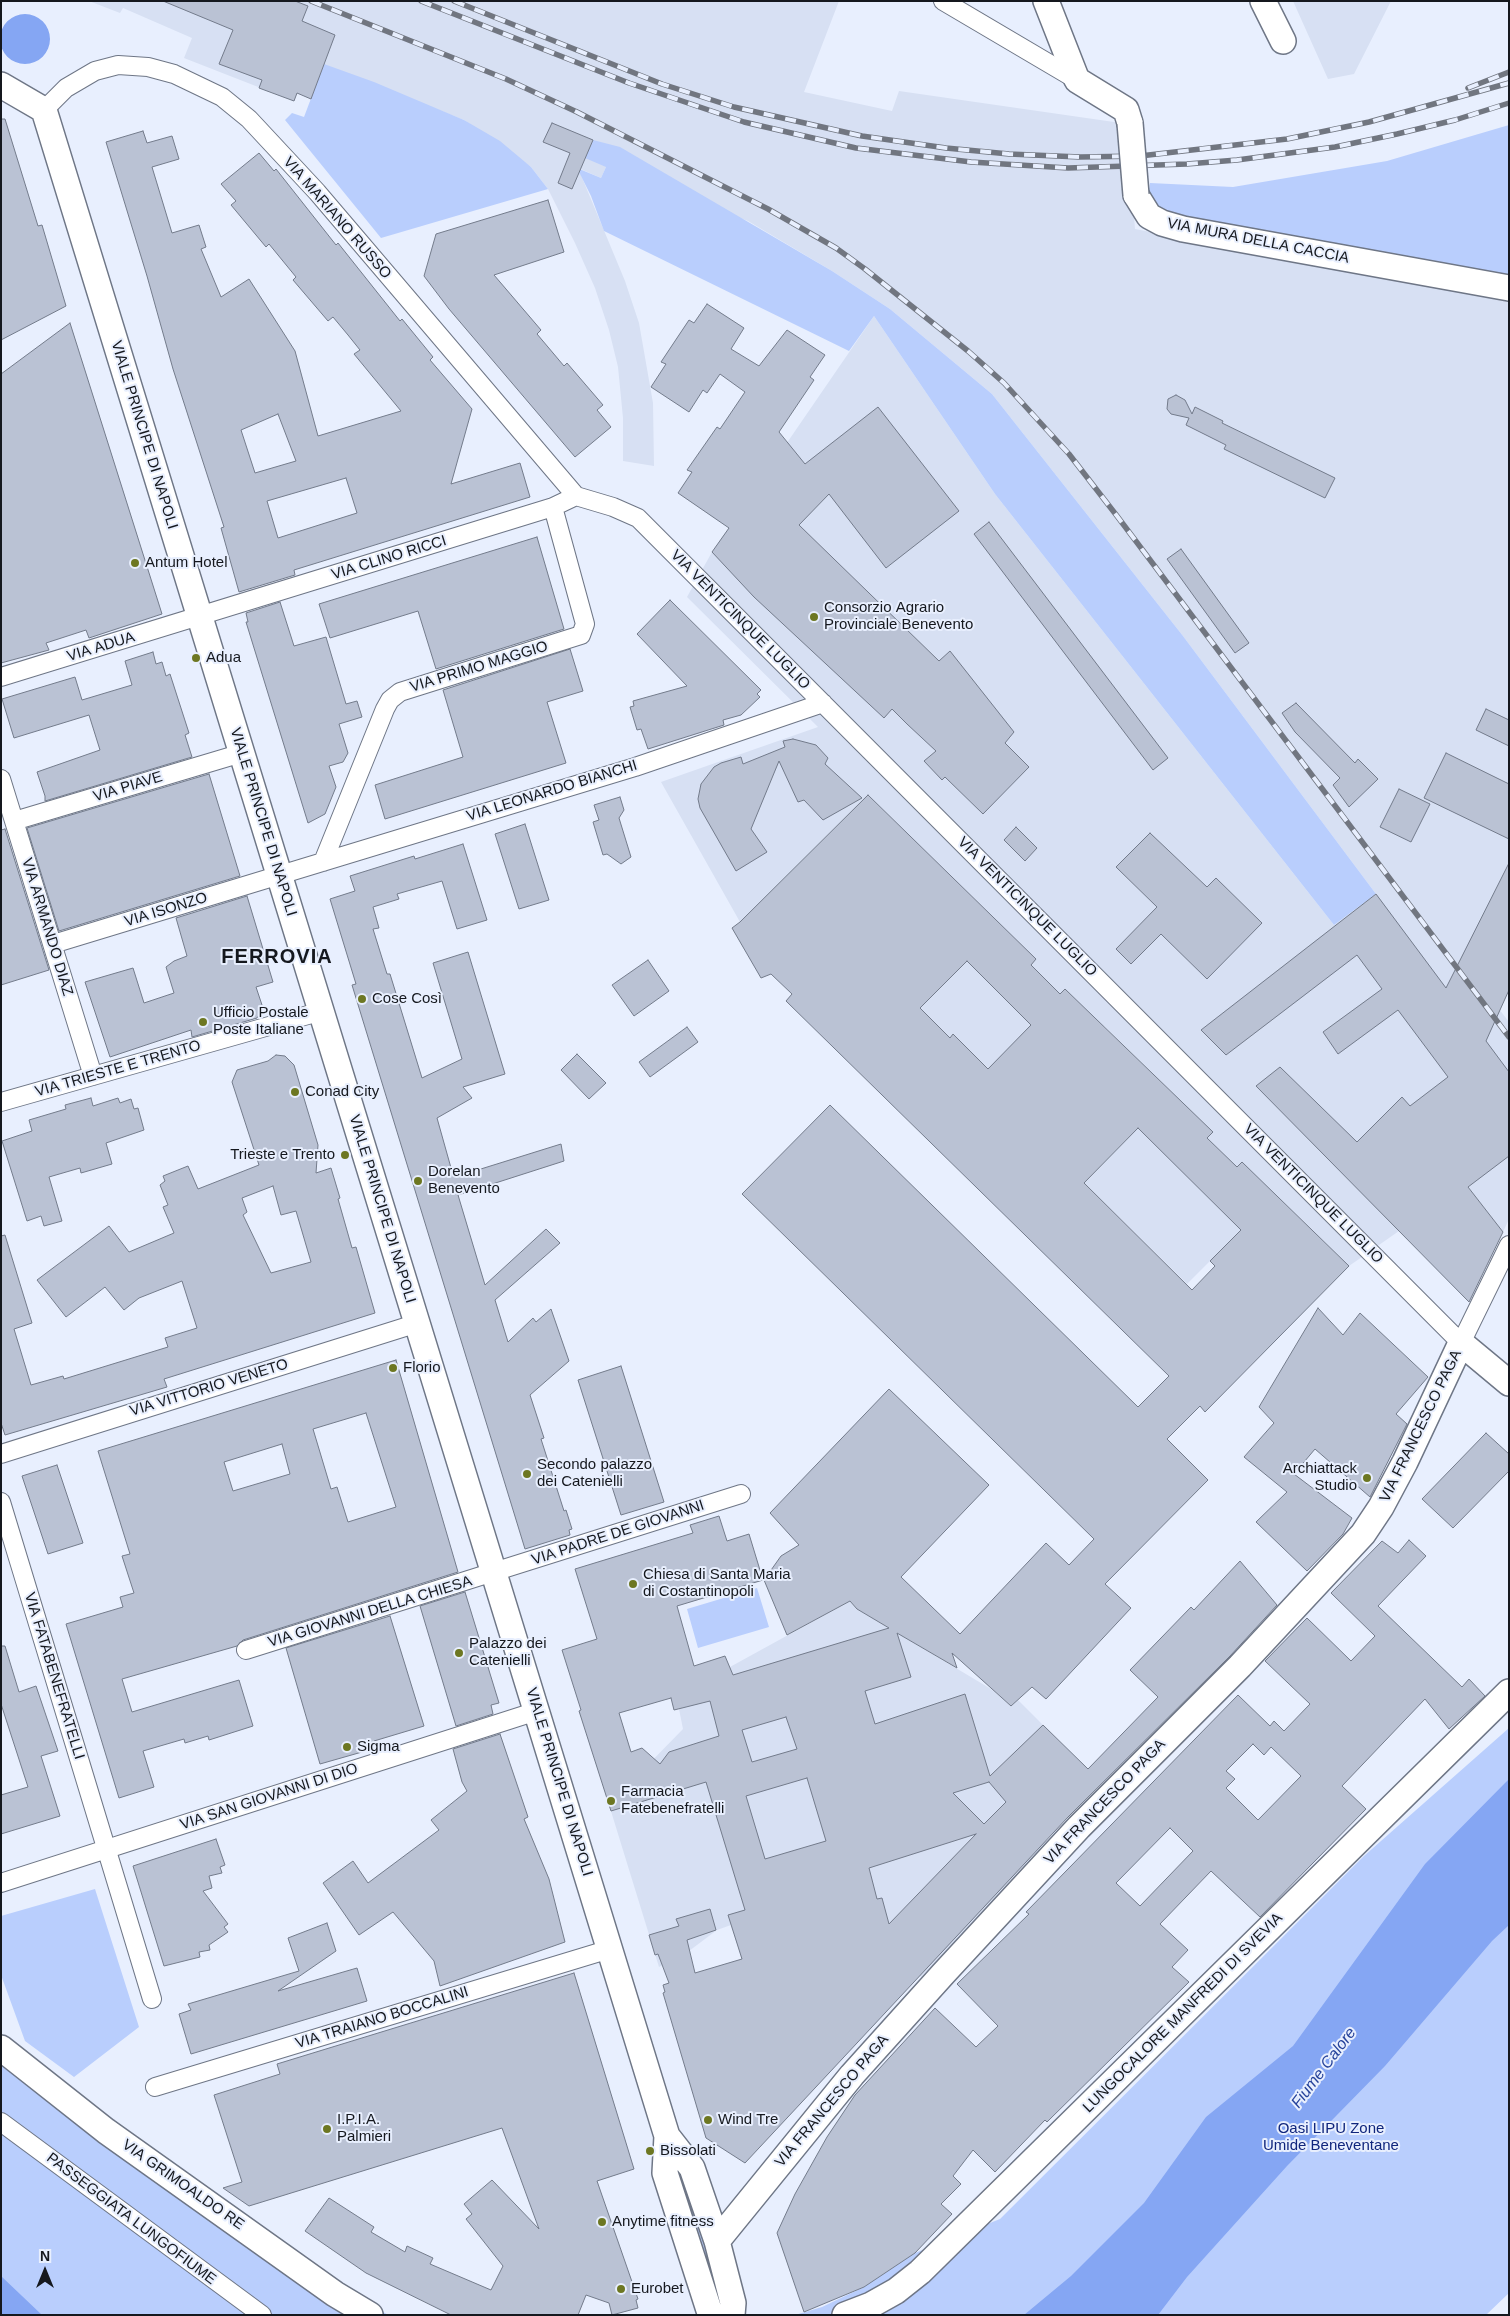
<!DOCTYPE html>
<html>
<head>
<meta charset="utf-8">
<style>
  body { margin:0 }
  #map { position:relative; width:1510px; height:2316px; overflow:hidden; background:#e8effe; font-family:Helvetica,sans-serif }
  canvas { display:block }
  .frame { position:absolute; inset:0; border:2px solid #15181e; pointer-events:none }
  .north { position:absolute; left:20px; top:2246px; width:50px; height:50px; -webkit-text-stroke:4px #e8effe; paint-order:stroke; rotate:0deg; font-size:14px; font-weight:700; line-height:20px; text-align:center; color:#15181e }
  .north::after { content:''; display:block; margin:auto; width:18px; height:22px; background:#15181e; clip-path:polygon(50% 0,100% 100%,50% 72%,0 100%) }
</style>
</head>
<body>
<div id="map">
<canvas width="1510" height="2316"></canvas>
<div class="frame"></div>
<div class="north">N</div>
</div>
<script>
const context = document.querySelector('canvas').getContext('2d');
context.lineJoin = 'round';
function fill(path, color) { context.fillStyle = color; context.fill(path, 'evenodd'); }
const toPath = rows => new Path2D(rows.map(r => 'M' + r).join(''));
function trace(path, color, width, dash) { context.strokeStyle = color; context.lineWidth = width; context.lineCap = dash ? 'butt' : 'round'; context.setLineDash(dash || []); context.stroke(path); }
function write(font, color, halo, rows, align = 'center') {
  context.font = font + ' Helvetica,sans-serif'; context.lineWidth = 4; context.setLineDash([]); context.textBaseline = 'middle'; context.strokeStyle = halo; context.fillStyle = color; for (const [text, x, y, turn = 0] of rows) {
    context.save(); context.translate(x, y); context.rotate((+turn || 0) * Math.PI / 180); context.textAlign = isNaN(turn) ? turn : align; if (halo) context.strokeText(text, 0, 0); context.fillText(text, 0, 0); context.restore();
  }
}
fill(toPath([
  [89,1,839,1,804,92,892,111,899,91,1121,123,1127,128,1135,229,1509,302,1509,909,1486,992,1509,1022,1509,1219,1503,1232,1445,1158,1399,1231,1349,1266,1276,1195,1187,1284,1084,1183,1172,1093,1104,1026,1090,1041,991,1071,953,1035,950,1038,920,1008,990,938,995,920,868,795,740,922,661,782,818,727,687,597,712,552,874,316,995,494,1334,925,1376,894,1183,636,992,394,890,309,832,271,748,221,606,167,601,178,578,168,625,281,639,323,653,403,654,466,623,461,623,418,618,367,609,330,595,288,575,243,548,189,531,167,464,120,434,108,311,99,297,93,294,101,184,58,192,38,123,8,120,13],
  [1293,1,1391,1,1354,74,1328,79],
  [850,1601,857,1609,991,1689,1011,1706,1018,1700,1043,1725,1034,1828,1050,1844,921,1977,891,1949,746,1973,731,1925,717,1930,689,1951,659,1967,606,1795,641,1784,638,1775,683,1729,679,1709,704,1701,699,1684]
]), '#d7e0f3');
fill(toPath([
  [324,64,374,82,464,120,500,141,531,167,548,189,381,238,285,120,292,113,304,117],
  [1509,125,1509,280,1160,214,1148,200,1150,183,1233,187,1387,161],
  [593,140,620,147,832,271,890,309,992,394,1183,636,1376,894,1334,925,995,494,874,316,849,351,604,231,591,196,577,168,601,178,606,167,585,158],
  [757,1588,769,1627,698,1648,687,1609],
  [1509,1728,1509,2293,1486,2315,795,2315,822,2307,864,2287,915,2253,1000,2219,1364,1856],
  [95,1889,139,2027,74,2077,25,2041,1,1975,1,1916],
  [1,2063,315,2269,388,2315,1,2315],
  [679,2163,726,2304,721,2308,675,2165]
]), '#b9cefd');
fill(toPath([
  '0 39a25 25 0 1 1 50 0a25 25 0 1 1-50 0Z',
  [1509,1779,1509,1925,1492,1941,1385,2066,1287,2166,1187,2277,1158,2315,1024,2315,1071,2276,1144,2203,1206,2117,1293,2046,1425,1864],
  [1,2276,42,2315,1,2315]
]), '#85a6f3');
const building = toPath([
  [163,1,295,1,308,6,302,21,335,35,311,99,297,93,294,101,259,88,262,80,219,64,233,30,163,1],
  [1,119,5,119,38,226,42,225,66,306,1,340,1,119],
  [552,123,593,140,572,189,558,183,570,153,543,142,552,123],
  [143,131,147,143,172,136,179,159,152,167,172,233,199,225,206,247,201,249,221,297,249,279,295,351,318,436,401,411,354,354,360,350,348,335,333,317,328,321,293,280,296,277,269,244,266,247,231,205,236,201,221,184,259,153,274,171,276,169,336,245,338,243,400,321,402,319,433,357,430,360,472,409,451,484,520,463,530,497,294,570,295,575,239,592,221,528,224,527,173,369,147,276,106,142,143,131],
  [278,414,296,461,255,473,241,430,278,414],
  [346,478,357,513,278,538,267,501,346,478],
  [548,200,564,252,494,275,541,330,537,334,564,366,567,363,603,405,597,410,611,427,575,457,449,309,424,276,436,234,548,200],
  [707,304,744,328,731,349,759,366,787,330,825,355,810,377,814,380,779,432,805,464,878,407,959,511,886,568,829,494,799,525,939,661,950,651,1014,732,1005,743,1029,767,983,814,945,777,942,780,924,761,936,751,907,724,892,709,884,718,754,597,712,552,729,528,678,493,692,472,687,470,717,427,720,429,745,392,720,374,707,393,703,390,689,412,651,387,666,364,661,362,689,320,694,323,707,304],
  [70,323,162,614,89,638,86,630,46,643,49,650,1,663,1,374,70,323],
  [1176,395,1185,400,1192,414,1195,407,1223,421,1222,423,1335,478,1325,498,1224,449,1226,445,1186,425,1189,418,1171,414,1167,409,1168,399,1176,395],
  [989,522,1168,758,1153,770,974,534,989,522],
  [537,537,564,629,436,669,418,611,330,638,319,604,537,537],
  [1181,549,1249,643,1235,653,1167,559,1181,549],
  [670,600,761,690,757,694,760,697,741,715,723,720,724,725,648,749,641,729,637,730,630,707,634,706,633,701,687,686,637,634,670,600],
  [280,602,294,646,326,637,346,704,357,701,362,717,339,724,348,753,343,762,329,766,336,787,325,814,308,823,246,622,248,622,246,613,280,602],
  [570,649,583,691,547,702,566,763,385,819,375,785,463,757,443,690,570,649],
  [153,652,156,664,162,662,166,676,170,674,189,733,185,735,192,757,45,801,45,796,37,772,100,750,89,715,14,738,2,699,75,677,82,700,132,685,125,661,153,652],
  [1296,703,1355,763,1358,759,1378,779,1349,807,1333,785,1340,778,1295,732,1282,713,1296,703],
  [1486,709,1509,720,1509,746,1476,730,1486,709],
  [793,739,816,745,828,758,825,764,862,798,823,820,804,800,798,802,779,761,751,829,767,852,736,871,700,808,698,799,701,784,714,767,721,763,741,757,743,764,785,747,783,741,793,739],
  [1446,753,1509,784,1509,839,1424,798,1446,753],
  [209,774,240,876,59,931,27,828,209,774],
  [1399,789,1430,804,1411,842,1380,827,1399,789],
  [868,795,1036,959,1031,965,1060,994,1065,989,1213,1132,1207,1138,1237,1167,1242,1162,1349,1266,1205,1412,1200,1406,1167,1439,1208,1480,1105,1584,1131,1608,1046,1699,1032,1687,1011,1706,952,1653,957,1668,897,1633,911,1677,865,1691,875,1724,965,1694,990,1776,1043,1725,1088,1769,1158,1697,1130,1670,1191,1607,1194,1610,1240,1561,1277,1605,1230,1656,1068,1817,745,2163,706,2138,663,1993,665,1992,663,1985,669,1983,658,1954,655,1955,649,1935,679,1926,676,1919,710,1909,716,1930,687,1940,695,1973,742,1959,728,1915,745,1910,706,1782,611,1811,579,1711,581,1710,562,1650,597,1639,575,1569,693,1533,690,1525,719,1516,727,1541,749,1534,763,1580,677,1606,694,1666,725,1656,733,1675,889,1628,857,1609,850,1601,787,1635,764,1580,781,1556,799,1545,770,1513,889,1389,989,1485,901,1577,960,1634,1046,1543,1069,1565,1094,1539,742,1194,830,1105,1138,1407,1169,1376,786,1001,792,994,771,974,761,978,732,928,740,922,868,795],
  [967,961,1031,1025,988,1069,953,1034,950,1038,920,1008,967,961],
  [1138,1128,1241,1230,1210,1261,1215,1266,1192,1290,1084,1183,1138,1128],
  [671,1698,674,1710,710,1701,719,1736,669,1752,660,1764,642,1748,631,1752,619,1713,671,1698],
  [786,1717,797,1749,752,1762,742,1730,786,1717],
  [807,1778,826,1841,765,1859,746,1796,807,1778],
  [989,1782,1006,1802,984,1824,953,1793,989,1782],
  [976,1834,889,1924,882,1898,877,1899,869,1868,976,1834],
  [620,797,624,810,619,818,631,857,621,864,607,854,603,855,593,822,599,820,594,805,620,797],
  [525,824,549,900,519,909,495,834,525,824],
  [1016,827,1037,848,1025,861,1004,840,1016,827],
  [5,829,49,970,1,985,1,830,5,829],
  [1150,833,1207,887,1216,878,1262,923,1207,979,1161,934,1131,964,1116,949,1157,907,1116,867,1150,833],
  [463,844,487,920,457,929,442,881,397,894,399,899,373,907,379,928,373,929,387,974,390,974,422,1078,462,1059,433,963,468,952,505,1074,463,1087,472,1098,437,1118,453,1175,468,1173,561,1144,564,1161,458,1195,485,1285,546,1229,560,1243,495,1300,508,1342,533,1318,536,1322,551,1309,569,1361,530,1395,544,1438,541,1439,564,1511,566,1510,572,1529,569,1530,570,1535,525,1549,352,985,356,984,330,899,355,891,350,876,414,856,415,859,463,844],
  [1509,863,1509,990,1486,1041,1509,1072,1509,1156,1468,1187,1503,1232,1469,1302,1256,1086,1280,1067,1357,1142,1402,1097,1410,1106,1448,1077,1398,1010,1338,1054,1323,1032,1382,989,1357,955,1226,1055,1201,1030,1376,894,1446,988,1509,863],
  [247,896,273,982,256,987,263,1008,257,1018,192,1037,191,1030,110,1057,85,982,133,968,144,1003,174,993,166,967,174,961,187,956,176,918,247,896],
  [648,960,669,991,634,1016,612,985,648,960],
  [687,1027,698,1042,650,1077,639,1062,687,1027],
  [577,1054,606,1083,589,1099,561,1070,577,1054],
  [276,1055,285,1056,294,1065,318,1145,316,1173,331,1168,340,1198,338,1199,352,1248,356,1247,375,1313,164,1379,167,1387,5,1435,1,1423,1,1236,5,1235,32,1323,14,1329,31,1385,63,1376,64,1379,168,1347,165,1338,197,1328,182,1281,139,1298,124,1310,105,1287,66,1317,37,1280,109,1226,129,1252,174,1233,163,1207,168,1205,160,1185,165,1181,163,1176,188,1166,198,1189,259,1165,232,1082,237,1070,268,1061,276,1055],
  [273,1186,281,1215,296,1211,311,1262,271,1273,243,1215,247,1212,242,1198,273,1186],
  [91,1098,93,1106,118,1098,120,1103,131,1099,134,1109,138,1108,144,1130,106,1143,112,1164,81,1173,80,1168,49,1177,62,1221,44,1226,41,1216,27,1221,2,1141,32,1131,29,1120,66,1109,65,1105,91,1098],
  [1318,1308,1343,1335,1360,1313,1428,1377,1396,1414,1407,1424,1370,1497,1315,1449,1294,1474,1352,1518,1343,1534,1307,1571,1256,1522,1287,1492,1244,1457,1274,1423,1259,1407,1318,1308],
  [396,1360,458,1572,243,1640,237,1646,122,1679,132,1712,239,1680,253,1726,209,1740,208,1736,185,1743,184,1739,143,1751,154,1787,119,1798,66,1624,123,1607,120,1597,134,1593,122,1556,130,1554,98,1451,396,1360],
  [366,1413,396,1507,348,1522,337,1487,331,1489,313,1429,366,1413],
  [282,1444,290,1474,233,1491,224,1462,282,1444],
  [621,1366,664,1502,621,1515,578,1380,621,1366],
  [1486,1433,1509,1454,1509,1471,1453,1528,1422,1499,1486,1433],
  [57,1465,83,1543,48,1554,22,1476,57,1465],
  [1409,1540,1426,1556,1378,1606,1462,1687,1469,1679,1485,1696,1449,1729,1425,1699,1342,1786,1366,1809,1260,1917,1211,1871,1160,1924,1188,1950,1172,1967,1189,1982,1047,2122,1045,2120,995,2172,973,2150,953,2176,961,2184,941,2204,952,2214,915,2253,864,2287,804,2312,777,2233,795,2194,827,2137,855,2095,935,2008,976,2047,998,2026,957,1984,1029,1914,1026,1912,1238,1695,1270,1726,1274,1721,1284,1731,1310,1704,1265,1661,1307,1618,1351,1661,1375,1636,1331,1593,1382,1541,1398,1553,1409,1540],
  [1253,1744,1264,1755,1271,1747,1301,1776,1258,1820,1226,1788,1235,1779,1226,1771,1253,1744],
  [1170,1828,1193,1851,1140,1906,1116,1883,1170,1828],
  [465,1592,499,1703,491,1705,493,1714,456,1726,420,1606,465,1592],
  [390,1616,424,1726,374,1741,376,1748,320,1764,286,1648,390,1616],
  [1,1646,5,1646,19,1692,36,1686,58,1751,41,1756,60,1816,1,1834,1,1795,28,1787,1,1704,1,1646],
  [500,1734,528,1817,524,1819,549,1879,565,1942,440,1986,434,1961,393,1912,359,1935,323,1883,353,1861,368,1883,439,1830,431,1820,467,1791,462,1782,453,1749,500,1734],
  [216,1839,225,1865,220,1867,222,1873,209,1876,212,1888,203,1891,228,1924,224,1927,228,1932,209,1945,210,1950,199,1952,200,1957,164,1966,133,1866,216,1839],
  [327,1923,336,1951,278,1991,357,1968,367,2001,191,2054,179,2014,191,2010,188,2004,299,1971,288,1938,327,1923],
  [574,1973,634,2169,597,2181,638,2299,636,2300,638,2308,612,2315,609,2303,586,2295,578,2315,451,2315,366,2273,305,2231,329,2198,374,2227,371,2232,405,2252,407,2246,433,2258,430,2264,491,2290,503,2266,466,2219,472,2214,464,2204,492,2180,539,2229,502,2128,249,2206,223,2188,242,2182,214,2095,280,2074,277,2064,574,1973]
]);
fill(building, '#bac2d4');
trace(building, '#737b8b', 1);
const street = toPath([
  [943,1,1077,80],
  [44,110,66,88,95,71,118,65,148,67,174,74,222,97,249,119,317,192,576,496],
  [576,496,613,507,638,518,1461,1343,1509,1245],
  [1,677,553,507,576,496],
  [1,779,93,1076],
  [14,821,242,753],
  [323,862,385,709,390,700,400,692,581,635,585,624,553,507],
  [53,944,635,767,823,703],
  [1,1102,322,1011],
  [1,1454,418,1323],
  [1,1502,152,1999],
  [246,1650,741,1494],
  [1,1883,537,1711],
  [155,2087,610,1949],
  [1,2122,262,2315]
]);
const secondary = toPath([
  [1046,1,1077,80,1126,110,1130,123],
  [1263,1,1283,41],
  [1,85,44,110,667,2136,665,2173,709,2310,713,2315],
  [1136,195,1149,216,1162,223,1183,229,1509,288],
  [1461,1343,1509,1383],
  [1,2048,106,2131,335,2294,370,2315],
  [667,2136,692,2168,717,2241,733,2303,732,2315],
  [717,2241,852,2075,943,1974,1079,1827,1240,1666,1363,1534,1381,1507,1405,1462,1461,1343],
  [845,2315,871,2305,896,2291,920,2272,1509,1692]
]);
trace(street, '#6e7686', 20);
trace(secondary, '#6e7686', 28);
trace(street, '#fff', 18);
trace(secondary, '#fff', 25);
const rail = toPath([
  [311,1,506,79,577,112,768,209,836,248,865,269,968,351,1004,383,1069,454,1117,516,1509,1037],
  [421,1,629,83,744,122,856,148,971,162,1068,168,1187,164,1237,160,1335,147,1397,134,1455,120,1509,103],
  [454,1,662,84,734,107,862,136,946,148,1009,154,1080,157,1140,156,1287,139,1369,122,1509,83],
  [1468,88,1509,72]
]);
trace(rail, '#717680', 5.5);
trace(rail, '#e8effe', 4, [11]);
const secondaryBridge = toPath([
  [1130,123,1136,195]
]);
trace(secondaryBridge, '#6e7686', 28, []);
trace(secondaryBridge, '#fff', 25);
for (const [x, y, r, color] of [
  [135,563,5,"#6d7722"],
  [814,617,5,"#6d7722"],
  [196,658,5,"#6d7722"],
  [362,999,5,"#6d7722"],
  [203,1022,5,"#6d7722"],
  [295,1092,5,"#6d7722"],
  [345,1155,5,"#6d7722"],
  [418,1181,5,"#6d7722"],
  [393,1368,5,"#6d7722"],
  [527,1474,5,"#6d7722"],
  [1367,1478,5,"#6d7722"],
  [633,1584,5,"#6d7722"],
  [459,1653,5,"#6d7722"],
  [347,1747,5,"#6d7722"],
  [611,1801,5,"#6d7722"],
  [708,2120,5,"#6d7722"],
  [327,2129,5,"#6d7722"],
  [650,2151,5,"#6d7722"],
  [602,2222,5,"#6d7722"],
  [621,2289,5,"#6d7722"]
]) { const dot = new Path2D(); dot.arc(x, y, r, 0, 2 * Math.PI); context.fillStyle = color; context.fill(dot); trace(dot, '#e8effe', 2); }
write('15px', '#15181e', '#e8effe', [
  ["VIA MARIANO RUSSO",337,218,49],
  ["VIA MURA DELLA CACCIA",1258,241,11],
  ["VIALE PRINCIPE DI NAPOLI",144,435,73],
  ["VIA CLINO RICCI",389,558,-17],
  ["VIA VENTICINQUE LUGLIO",740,620,45],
  ["VIA ADUA",101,647,-17],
  ["VIA PRIMO MAGGIO",479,667,-17],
  ["VIA PIAVE",128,787,-17],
  ["VIA LEONARDO BIANCHI",552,791,-17],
  ["VIALE PRINCIPE DI NAPOLI",263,822,73],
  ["VIA VENTICINQUE LUGLIO",1027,907,45],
  ["VIA ISONZO",166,910,-17],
  ["VIA ARMANDO DIAZ",47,927,73],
  ["VIA TRIESTE E TRENTO",118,1069,-16],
  ["VIA VENTICINQUE LUGLIO",1313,1194,45],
  ["VIALE PRINCIPE DI NAPOLI",382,1209,73],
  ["VIA VITTORIO VENETO",209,1388,-17],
  ["VIA FRANCESCO PAGA",1421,1426,-64],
  ["VIA PADRE DE GIOVANNI",618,1533,-18],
  ["VIA GIOVANNI DELLA CHIESA",370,1612,-17],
  ["VIA FATABENEFRATELLI",54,1676,73],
  ["VIALE PRINCIPE DI NAPOLI",559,1782,73],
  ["VIA SAN GIOVANNI DI DIO",269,1797,-18],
  ["VIA FRANCESCO PAGA",1105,1802,-46],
  ["LUNGOCALORE MANFREDI DI SVEVIA",1183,2013,-45],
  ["VIA TRAIANO BOCCALINI",382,2018,-17],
  ["VIA FRANCESCO PAGA",832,2101,-50],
  ["VIA GRIMOALDO RE",183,2185,35],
  ["PASSEGGIATA LUNGOFIUME",131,2219,37]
]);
write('15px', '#15181e', '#e8effe', [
  ["Antum Hotel",145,563],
  ["Consorzio Agrario",824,608],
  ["Provinciale Benevento",824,625],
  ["Adua",206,658],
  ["Cose Così",372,999],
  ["Ufficio Postale",213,1013],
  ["Poste Italiane",213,1030],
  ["Conad City",305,1092],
  ["Trieste e Trento",335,1155,"right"],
  ["Dorelan",428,1172],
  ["Benevento",428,1189],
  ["Florio",403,1368],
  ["Secondo palazzo",537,1465],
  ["dei Catenielli",537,1482],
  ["Archiattack",1357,1469,"right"],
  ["Studio",1357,1486,"right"],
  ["Chiesa di Santa Maria",643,1575],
  ["di Costantinopoli",643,1592],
  ["Palazzo dei",469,1644],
  ["Catenielli",469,1661],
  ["Sigma",357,1747],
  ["Farmacia",621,1792],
  ["Fatebenefratelli",621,1809],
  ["I.P.I.A.",337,2120],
  ["Palmieri",337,2137],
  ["Wind Tre",718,2120],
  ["Bissolati",660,2151],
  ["Anytime fitness",612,2222],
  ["Eurobet",631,2289]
], 'left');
write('15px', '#10267d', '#e8effe', [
  ["Oasi LIPU Zone",1331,2129],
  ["Umide Beneventane",1331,2146]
]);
write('italic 16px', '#26439b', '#e8effe', [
  ["Fiume Calore",1324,2068,-53]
]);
context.letterSpacing = '1px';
write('bold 20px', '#15181e', '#e8effe', [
  ["FERROVIA",277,957]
]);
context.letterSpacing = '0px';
</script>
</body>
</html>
